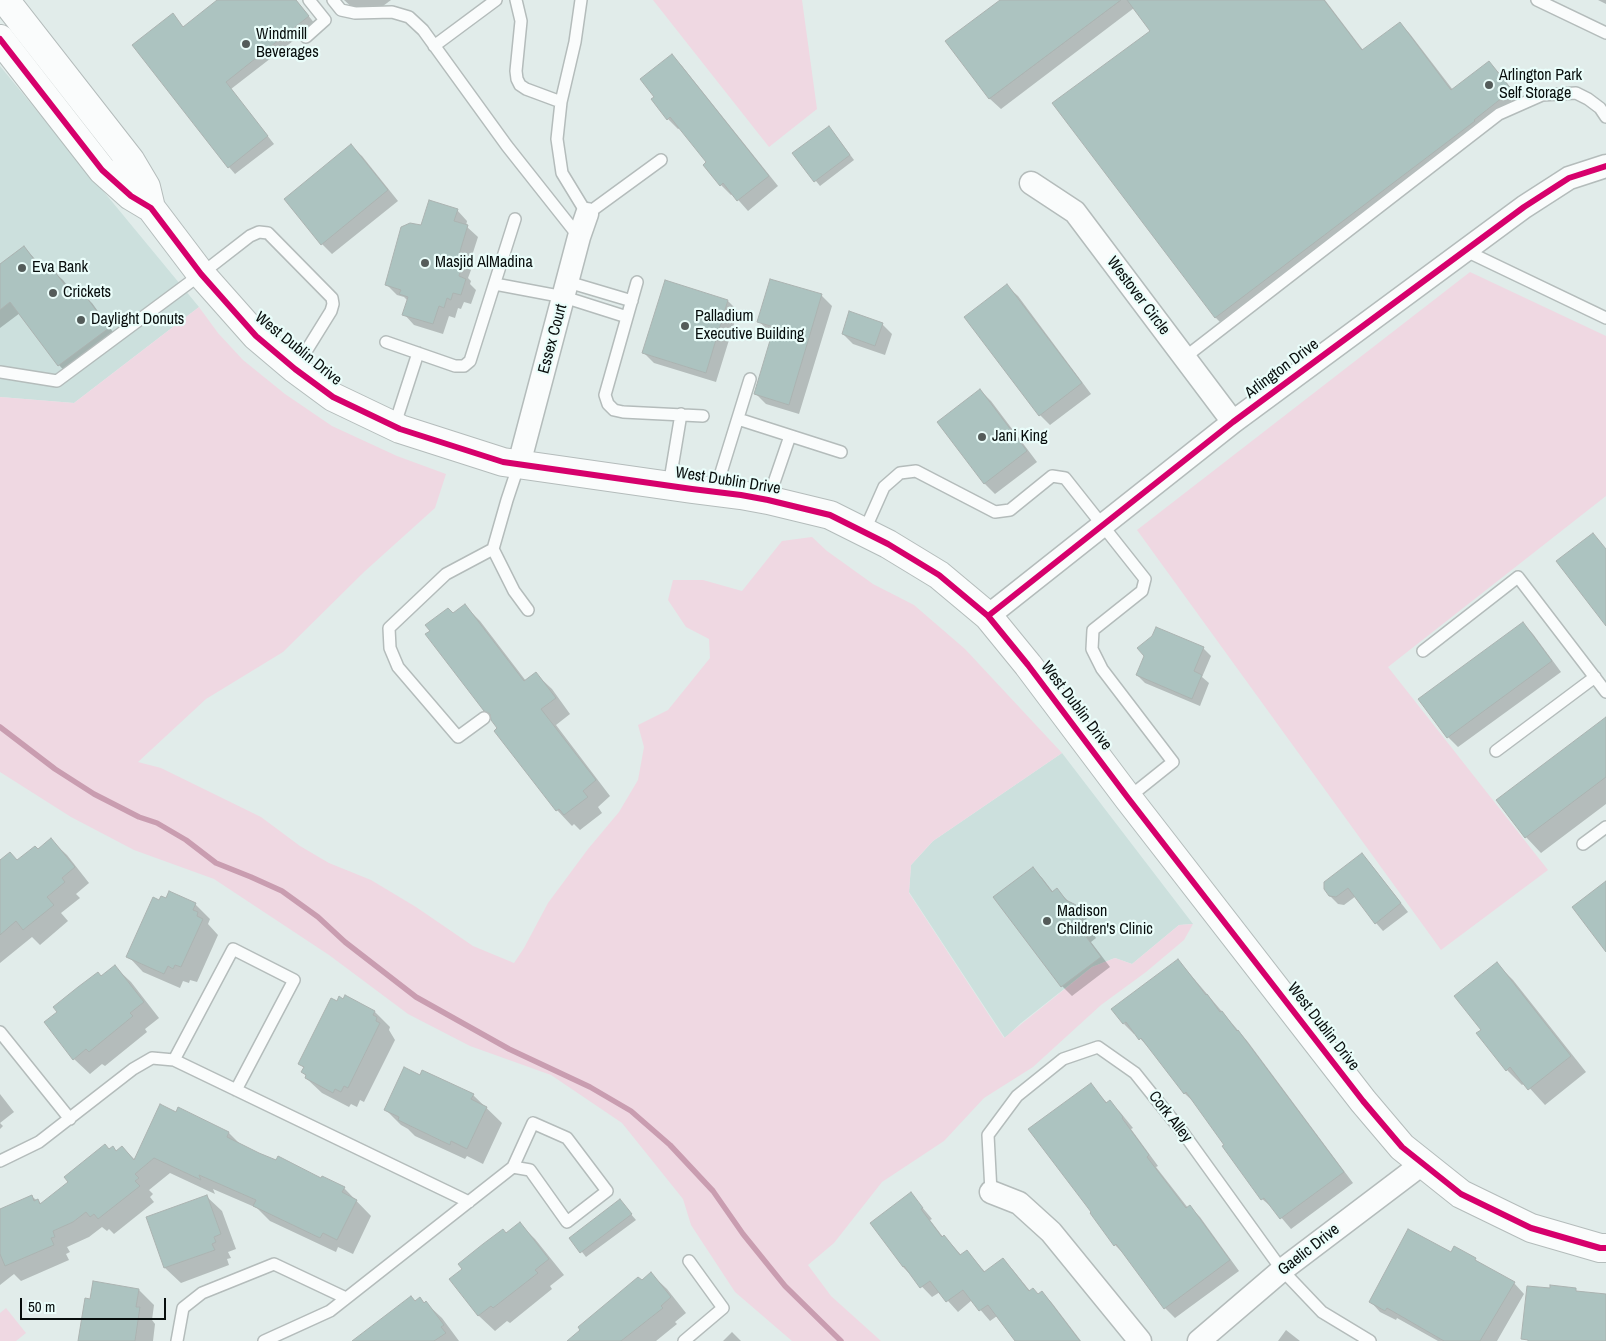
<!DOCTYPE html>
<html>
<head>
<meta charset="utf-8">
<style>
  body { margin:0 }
  #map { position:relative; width:1606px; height:1341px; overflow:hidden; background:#e1ecea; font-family:"Archivo Narrow",sans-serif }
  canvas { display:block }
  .scale { position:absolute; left:20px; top:1298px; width:146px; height:22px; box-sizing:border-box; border:2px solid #080e0d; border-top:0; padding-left:6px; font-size:15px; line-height:18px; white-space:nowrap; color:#080e0d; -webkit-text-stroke:4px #eafdfa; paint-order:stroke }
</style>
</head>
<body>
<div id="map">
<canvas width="1606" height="1341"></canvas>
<div class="scale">50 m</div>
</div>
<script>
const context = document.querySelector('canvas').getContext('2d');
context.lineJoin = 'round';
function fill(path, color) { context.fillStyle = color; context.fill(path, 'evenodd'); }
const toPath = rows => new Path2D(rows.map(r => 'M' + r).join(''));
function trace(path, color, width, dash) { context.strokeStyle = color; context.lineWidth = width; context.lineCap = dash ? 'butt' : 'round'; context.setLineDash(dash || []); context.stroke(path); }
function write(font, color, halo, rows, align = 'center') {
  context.font = font + ' "Archivo Narrow",sans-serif'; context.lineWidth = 4.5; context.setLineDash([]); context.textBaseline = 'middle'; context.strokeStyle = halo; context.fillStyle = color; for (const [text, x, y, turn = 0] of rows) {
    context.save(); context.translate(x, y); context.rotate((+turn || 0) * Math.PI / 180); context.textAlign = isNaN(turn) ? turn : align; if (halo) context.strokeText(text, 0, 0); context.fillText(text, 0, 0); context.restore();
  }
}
fill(toPath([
  [0,66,199,307,74,403,0,397],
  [1062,753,1193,924,1179,925,1132,964,1115,958,1092,967,1021,1023,1005,1038,909,892,911,865,933,841]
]), '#cce0dd');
fill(toPath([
  [653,0,802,0,817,109,769,147],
  [1470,272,1606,336,1606,496,1388,667,1548,870,1441,950,1137,530],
  [199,307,218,333,243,360,285,394,332,426,397,456,446,474,435,508,364,572,283,652,206,699,138,762,161,768,261,817,300,846,329,863,371,880,416,907,473,946,514,963,524,948,548,903,588,849,619,812,638,780,644,747,638,725,668,710,710,658,709,639,686,627,668,600,673,580,703,580,742,591,782,541,812,537,827,551,873,584,914,605,965,649,1062,753,933,841,911,865,909,893,1004,1038,1092,967,1115,958,1132,964,1179,925,1193,924,1184,940,1146,972,1101,1005,1033,1067,984,1098,944,1141,882,1182,834,1243,808,1265,831,1296,881,1341,792,1341,735,1292,691,1225,683,1199,622,1123,551,1075,470,1046,408,1014,329,955,214,879,134,850,71,817,0,772,0,397,74,403],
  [6,1308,26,1333,16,1341,0,1341,0,1313]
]), '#efd8e2');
fill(toPath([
  [219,0,296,0,315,24,231,89,274,144,235,174,229,167,179,22,184,28],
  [344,0,391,0,371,15,355,10],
  [1002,0,1325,0,1363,50,1400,23,1410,34,1453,90,1489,62,1499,73,1521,101,1226,328,1216,318,1054,103,1152,31,1134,8,1001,109,990,99,947,42],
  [1598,0,1606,0,1606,4],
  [672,56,682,66,778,186,748,211,733,194,731,195,721,185,708,163,680,128,678,129,668,119,656,97],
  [833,132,854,160,820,186,794,154],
  [351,146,362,156,398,201,332,254,322,244],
  [457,210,467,221,466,226,478,237,468,268,471,270,468,278,471,281,470,284,476,290,471,304,464,302,461,309,458,308,455,318,449,316,443,334,414,325,404,314,408,301,404,297,397,295,386,284,422,227],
  [24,247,34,258,47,274,52,270,63,280,76,297,81,293,92,303,118,339,69,376,59,365,20,313,0,328,0,265],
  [771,280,822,296,832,306,799,414,766,404,756,394,774,333,769,332,759,321],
  [665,282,728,301,738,311,716,382,654,363,643,352],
  [1007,286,1018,296,1091,394,1050,425,1040,415],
  [882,324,892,334,885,355,853,344,843,334],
  [980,390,991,401,1037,462,995,494,985,484,938,422],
  [465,606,480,621,526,681,536,674,552,689,570,714,556,725,610,796,598,807,602,813,580,830,574,824,572,826,557,810,492,717,485,710,453,614],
  [1523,623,1533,634,1561,672,1458,747,1448,737],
  [1203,648,1211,656,1202,677,1209,683,1200,706,1145,683,1137,675],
  [1606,726,1606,804,1541,853,1526,837],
  [51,840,67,855,89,883,76,894,80,898,61,913,68,921,40,945,32,937,0,963,0,862,18,861,39,850],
  [1362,855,1369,862,1408,912,1383,931,1376,923,1356,896,1344,905,1338,904,1330,896],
  [1033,868,1043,879,1053,892,1057,890,1070,903,1075,906,1086,917,1088,927,1096,938,1091,942,1110,967,1072,996,1062,986],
  [160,901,195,904,210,919,208,924,218,935,197,982,190,980,189,983,183,981,180,988,143,972,128,956],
  [1178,960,1248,1042,1353,1183,1291,1229,1274,1209,1262,1199,1226,1145,1195,1103,1184,1093,1150,1049,1135,1033,1134,1034,1124,1024],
  [1497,964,1513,980,1586,1072,1545,1105,1525,1083,1522,1085,1507,1070,1482,1030],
  [115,967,131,982,159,1018,145,1029,147,1032,105,1066,102,1064,90,1074,74,1059,102,978],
  [345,997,375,1012,390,1027,389,1030,395,1040,364,1102,360,1100,357,1107,351,1104,349,1107,322,1093,306,1078,307,1076,302,1072,304,1068,300,1064,337,1003,344,1000],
  [420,1076,473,1095,502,1123,483,1164,467,1156,465,1159,415,1136,408,1129,401,1125,386,1110],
  [1090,1084,1108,1104,1110,1102,1120,1112,1133,1128,1131,1129,1158,1166,1156,1167,1188,1208,1190,1207,1200,1217,1239,1271,1175,1318,1165,1308,1125,1255,1115,1245],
  [0,1094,14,1112,0,1123,3,1126,0,1129],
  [176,1113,229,1133,241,1145,259,1154,344,1188,371,1216,353,1254,338,1247,336,1252,270,1221,257,1208,213,1189,215,1194,170,1173,149,1190,153,1194,150,1197,154,1202,114,1234,109,1229,107,1231,102,1227,89,1237,67,1247,70,1252,66,1254,69,1260,21,1281,14,1274,0,1285,0,1210,31,1196,42,1204,110,1150,116,1152,122,1147,135,1160],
  [911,1194,932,1219,930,1220,943,1237,944,1236,962,1256,967,1251,986,1273,1003,1259,1013,1270,1030,1291,1038,1295,1042,1292,1052,1303,1081,1341,1016,1341,997,1316,990,1321,972,1300,958,1312,940,1292,932,1297,903,1267,872,1224],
  [206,1196,222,1211,236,1249,228,1252,231,1258,227,1259,229,1265,181,1283,165,1268],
  [624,1206,636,1220,586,1257,571,1238],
  [520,1224,535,1239,564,1275,550,1286,552,1289,510,1323,507,1321,495,1331,479,1316,450,1279],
  [1455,1248,1514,1283,1524,1294,1497,1341,1438,1341,1397,1318,1396,1320,1380,1312,1370,1301,1451,1254],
  [651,1274,667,1289,686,1313,675,1322,677,1324,656,1341,574,1341],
  [139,1290,154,1305,152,1320,155,1324,153,1341,79,1341,91,1300],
  [420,1299,425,1304,426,1303,442,1318,459,1341,355,1341],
  [1286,1330,1300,1341,1278,1341],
  [732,1332,741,1341,723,1341]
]), '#0003');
trace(toPath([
  [0,727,55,769,94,794,139,817,157,823,186,840,216,863,251,877,282,891,318,917,345,942,416,997,509,1049,590,1087,631,1111,670,1145,713,1191,743,1234,785,1286,841,1341]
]), '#c99db0', 5.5);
const building = toPath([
  [217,0,296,0,309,16,226,82,268,136,228,168,132,45,173,13,183,27,217,0],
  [1000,0,1121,0,989,99,945,41,1000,0],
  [1127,0,1324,0,1362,50,1400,22,1451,90,1489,61,1512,90,1474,120,1475,121,1215,318,1052,103,1150,31,1127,0],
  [672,54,769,176,737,201,723,183,720,186,703,165,706,162,670,117,667,120,651,99,654,97,640,79,672,54],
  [829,126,850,155,814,182,792,153,829,126],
  [351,144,388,190,321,245,284,199,351,144],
  [429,200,458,209,454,221,468,225,458,258,461,259,458,268,461,269,459,276,466,279,461,295,453,293,451,300,447,298,444,308,439,306,433,324,402,315,408,297,399,294,401,290,385,285,401,227,410,223,421,225,429,200],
  [24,246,45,274,52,268,74,297,82,291,109,328,58,366,10,302,0,310,0,264,24,246],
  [770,279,822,294,789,405,754,394,774,327,757,322,770,279],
  [665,280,728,300,706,373,642,353,665,280],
  [1007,284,1082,383,1039,416,964,317,1007,284],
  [849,311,883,323,875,346,842,334,849,311],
  [980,389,1027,451,984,484,937,422,980,389],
  [1593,533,1606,549,1606,626,1556,561,1593,533],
  [465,604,524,681,536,672,556,698,541,709,596,780,583,791,588,797,564,815,559,809,556,811,494,731,497,728,491,720,490,714,484,711,425,634,430,631,425,625,448,608,453,613,465,604],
  [1523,622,1552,661,1447,738,1418,699,1523,622],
  [1156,627,1204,647,1194,671,1202,675,1192,699,1136,675,1144,656,1137,648,1152,636,1156,627],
  [1606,717,1606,777,1525,838,1496,800,1606,717],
  [51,838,75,867,62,878,65,882,47,897,54,905,23,930,16,921,0,935,0,860,10,852,17,860,35,846,38,849,51,838],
  [1362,853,1401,903,1375,924,1348,888,1336,897,1329,896,1324,889,1324,882,1362,853],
  [1033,867,1052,892,1057,888,1066,900,1076,905,1078,916,1087,928,1082,931,1101,957,1061,987,993,897,1033,867],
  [1606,881,1606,952,1572,907,1606,881],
  [169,891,196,903,193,910,198,912,197,916,203,919,181,967,175,965,173,969,168,966,164,974,126,957,153,897,159,900,161,896,166,898,169,891],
  [1178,959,1206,995,1207,994,1220,1012,1222,1011,1237,1031,1238,1030,1344,1172,1280,1219,1264,1198,1261,1200,1222,1146,1224,1145,1186,1092,1184,1094,1141,1038,1139,1040,1126,1022,1123,1024,1111,1009,1178,959],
  [1497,962,1571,1056,1528,1090,1510,1067,1506,1071,1476,1033,1481,1030,1454,996,1497,962],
  [115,965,144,1002,130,1013,133,1016,89,1052,86,1049,73,1060,44,1022,57,1012,53,1007,78,987,98,972,101,976,115,965],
  [345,995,375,1011,373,1015,377,1017,376,1021,380,1023,348,1088,344,1086,341,1092,335,1089,333,1093,305,1078,306,1075,301,1072,304,1067,298,1064,331,998,337,1001,339,996,343,999,345,995],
  [404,1067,420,1075,422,1070,474,1094,471,1099,487,1107,467,1149,451,1141,450,1145,398,1120,399,1117,384,1110,404,1067],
  [1091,1083,1106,1103,1110,1100,1123,1117,1122,1118,1149,1155,1147,1157,1186,1208,1190,1205,1230,1260,1164,1309,1122,1252,1116,1244,1114,1246,1090,1213,1091,1212,1085,1204,1028,1129,1091,1083],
  [160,1104,176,1112,178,1107,229,1132,227,1137,259,1153,276,1160,278,1156,321,1178,322,1176,345,1187,342,1192,357,1200,337,1240,323,1233,320,1238,253,1206,256,1200,199,1175,201,1180,154,1158,135,1174,139,1178,135,1181,140,1186,98,1219,94,1214,90,1217,86,1212,73,1222,53,1231,55,1237,51,1238,54,1245,5,1266,0,1254,0,1209,32,1195,34,1201,38,1199,40,1204,68,1182,64,1177,105,1144,109,1149,113,1146,116,1151,122,1146,134,1160,160,1104],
  [911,1192,923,1208,921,1209,942,1237,944,1235,960,1255,967,1250,984,1272,1003,1258,1029,1291,1033,1288,1038,1294,1042,1291,1080,1341,1015,1341,988,1305,979,1311,963,1290,946,1302,930,1281,920,1288,904,1266,903,1267,870,1223,911,1192],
  [207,1195,221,1234,214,1237,216,1242,212,1244,215,1250,164,1268,146,1217,207,1195],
  [620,1199,632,1214,580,1253,569,1238,620,1199],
  [520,1222,549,1259,535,1270,538,1273,493,1308,491,1306,478,1316,449,1279,462,1269,458,1264,483,1244,503,1229,506,1233,520,1222],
  [1408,1229,1451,1252,1454,1246,1476,1258,1475,1260,1515,1282,1480,1341,1444,1341,1387,1308,1385,1311,1369,1302,1408,1229],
  [651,1272,671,1297,661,1306,663,1308,621,1341,567,1341,580,1330,578,1327,638,1277,642,1280,651,1272],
  [93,1281,139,1289,136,1307,140,1307,135,1341,78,1341,85,1298,90,1299,93,1281],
  [1550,1285,1576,1288,1576,1291,1606,1294,1606,1341,1528,1341,1528,1340,1521,1339,1527,1286,1550,1288,1550,1285],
  [411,1296,415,1301,420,1297,424,1303,426,1301,444,1325,441,1327,446,1333,434,1341,352,1341,411,1296]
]);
fill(building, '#acc3c0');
trace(building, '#abb3b1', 1);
const lane = toPath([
  [333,0,341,10,355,13,392,12,409,17,423,30,507,146,579,237],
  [516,0,521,21,516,71,517,79,520,85,526,89,561,102],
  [581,0,575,42,561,102,557,139,562,173,587,214,661,160],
  [1537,0,1606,33],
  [306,37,325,20,309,0],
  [434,46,496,0],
  [1464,250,1606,318],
  [568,282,632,301],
  [637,282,605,395,608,404,614,410,623,412,703,416],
  [495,284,564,297,627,317],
  [386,342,455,366,464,366,470,361,515,219],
  [1184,358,1499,114,1542,95,1576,93,1588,99,1600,108,1606,117],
  [0,372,57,381,201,274,250,236,259,232,268,233,332,298,333,304,331,311,295,369],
  [738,419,841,452],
  [394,427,418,353],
  [519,464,507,500,493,549,514,591,528,610],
  [669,486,681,414],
  [715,492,750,379],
  [768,500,790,436],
  [864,532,884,487,900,473,916,471,995,512,1010,510,1052,476,1065,478,1145,579,1142,591,1093,630,1092,649,1102,669,1173,762,1128,798],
  [1423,651,1518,577,1606,692],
  [484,718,458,737,398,667,390,648,389,628,446,574,493,549],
  [1496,751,1595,677],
  [1583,844,1606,827],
  [0,1032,70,1119],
  [174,1060,233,949,294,980,236,1090],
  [533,1123,567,1138,607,1191,567,1222,530,1170,513,1167,533,1123],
  [0,1161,39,1142,133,1069,152,1058,174,1060,469,1202],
  [991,1192,988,1135,1017,1096,1063,1059,1098,1047,1135,1073,1184,1134,1282,1270,1322,1312,1370,1341],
  [177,1341,183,1308,202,1293,274,1264,346,1298],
  [264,1341,330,1311,513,1167],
  [684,1341,723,1308,689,1261]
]);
const street = toPath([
  [1031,183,1075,212,1233,422],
  [519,464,579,237,587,214],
  [988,616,1233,422,1524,207,1569,178,1606,166],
  [991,1192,1019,1203,1051,1232,1140,1341],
  [1199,1341,1282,1270,1422,1164]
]);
const secondary = toPath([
  [5,0,130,160,146,187,151,208],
  [0,39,102,170,131,196,151,208,201,274,256,336,295,369,333,397,400,429,503,462,692,489,741,495,768,500,830,515,888,544,939,575,988,616,1028,665,1128,798,1363,1101,1402,1147,1461,1194,1531,1228,1600,1248,1606,1248]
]);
trace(lane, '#b4bcbb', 14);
trace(street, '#b4bcbb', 25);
trace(secondary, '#b4bcbb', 30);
trace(lane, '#fafcfc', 11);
trace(street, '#fafcfc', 22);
trace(secondary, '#fafcfc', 28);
trace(toPath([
  [0,39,102,170,131,196,151,208,201,274,256,336,295,369,333,397,400,429,503,462,692,489,741,495,768,500,830,515,888,544,939,575,988,616,1028,665,1128,798,1363,1101,1402,1147,1461,1194,1531,1228,1600,1248,1606,1248],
  [988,616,1233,422,1524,207,1569,178,1606,166]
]), '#d6006c', 6);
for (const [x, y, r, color] of [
  [246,44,5,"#545c5a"],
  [1489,85,5,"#545c5a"],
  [425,263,5,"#545c5a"],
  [22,268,5,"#545c5a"],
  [53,293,5,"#545c5a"],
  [81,320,5,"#545c5a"],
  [685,326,5,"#545c5a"],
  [982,437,5,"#545c5a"],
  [1047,921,5,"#545c5a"]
]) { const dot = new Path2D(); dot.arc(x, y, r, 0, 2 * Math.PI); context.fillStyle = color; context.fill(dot); trace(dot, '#eafdfa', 2); }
write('16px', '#080e0d', '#eafdfa', [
  ["Windmill",256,35],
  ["Beverages",256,53],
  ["Arlington Park",1499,76],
  ["Self Storage",1499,94],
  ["Masjid AlMadina",435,263],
  ["Eva Bank",32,268],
  ["Crickets",63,293],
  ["Palladium",695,317],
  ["Executive Building",695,335],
  ["Daylight Donuts",91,320],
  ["Jani King",992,437],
  ["Madison",1057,912],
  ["Children's Clinic",1057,930]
], 'left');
write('16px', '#080e0d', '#eafdfa', [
  ["Westover Circle",1138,296,53],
  ["Essex Court",553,339,-75],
  ["West Dublin Drive",298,349,39],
  ["Arlington Drive",1282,369,-37],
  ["West Dublin Drive",728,481,9],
  ["West Dublin Drive",1076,706,53],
  ["West Dublin Drive",1323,1027,52],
  ["Cork Alley",1170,1117,52],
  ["Gaelic Drive",1309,1250,-38]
]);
</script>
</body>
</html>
